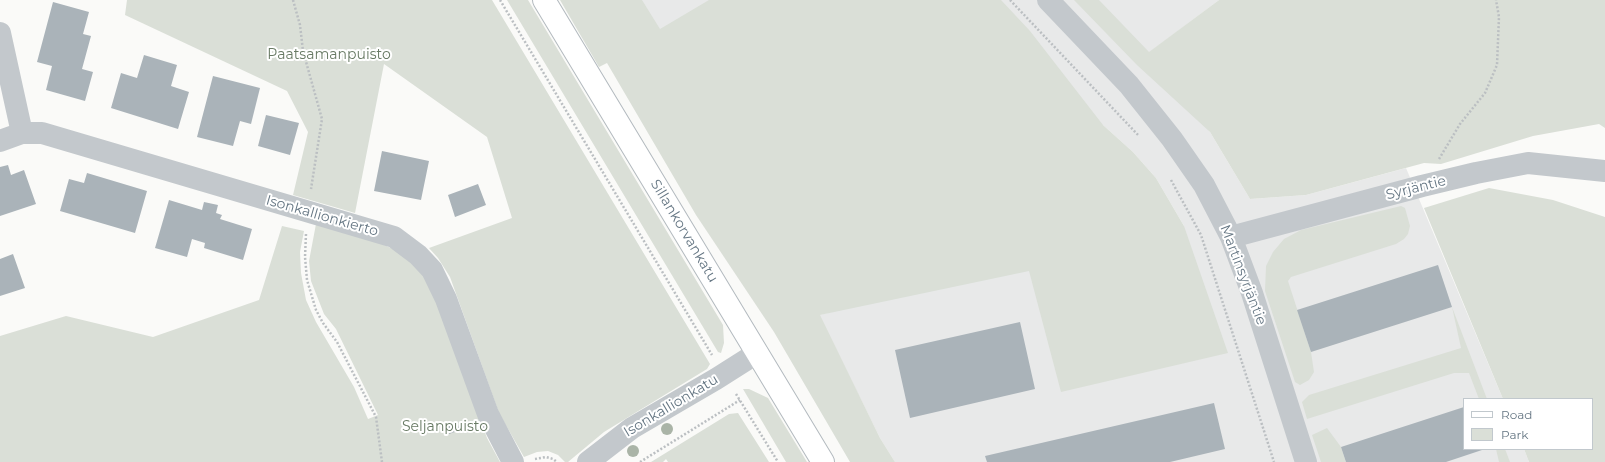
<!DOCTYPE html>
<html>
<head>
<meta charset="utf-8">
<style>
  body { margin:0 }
  #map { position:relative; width:1605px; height:462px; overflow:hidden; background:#fafaf8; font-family:Montserrat,sans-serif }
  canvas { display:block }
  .legend { position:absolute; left:1463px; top:398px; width:130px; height:52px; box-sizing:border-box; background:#fff; border:1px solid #c1c8cd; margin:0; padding:5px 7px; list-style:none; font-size:12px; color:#657683 }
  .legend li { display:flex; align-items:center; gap:8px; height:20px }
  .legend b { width:20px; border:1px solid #c1c8cd }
</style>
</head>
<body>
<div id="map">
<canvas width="1605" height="462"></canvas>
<ul class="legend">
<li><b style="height:5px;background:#fff"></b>Road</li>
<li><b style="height:11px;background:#dadfd7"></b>Park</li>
</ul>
</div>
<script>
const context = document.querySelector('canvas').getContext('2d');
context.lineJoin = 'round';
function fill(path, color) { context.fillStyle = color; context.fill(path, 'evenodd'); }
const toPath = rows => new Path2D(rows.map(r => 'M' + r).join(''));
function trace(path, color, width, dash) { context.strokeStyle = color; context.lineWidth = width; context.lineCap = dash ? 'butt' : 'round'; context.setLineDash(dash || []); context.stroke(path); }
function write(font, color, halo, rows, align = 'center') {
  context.font = font + ' Montserrat,sans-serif'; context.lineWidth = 4; context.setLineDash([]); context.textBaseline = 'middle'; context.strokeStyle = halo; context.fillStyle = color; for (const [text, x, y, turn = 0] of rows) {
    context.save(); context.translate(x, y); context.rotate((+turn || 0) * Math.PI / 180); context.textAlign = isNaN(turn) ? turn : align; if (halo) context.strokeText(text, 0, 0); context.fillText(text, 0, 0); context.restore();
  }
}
fill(toPath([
  [591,0,1219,0,1150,52,1210,132,1250,199,1306,195,1406,168,1503,399,1464,399,1464,449,1524,449,1529,462,895,462,880,438,819,315,1184,226,1156,178,1133,152,1103,125,745,205]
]), '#e8e9e9');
fill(toPath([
  [127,0,492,0,710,364,707,369,604,432,568,462,565,462,558,455,548,451,537,452,524,457,499,413,450,277,438,258,429,248,512,218,487,137,384,64,355,213,293,195,308,132,287,91,125,15],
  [507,0,528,0,723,325,724,343,721,353,718,352],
  [560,0,642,0,660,29,709,0,1001,0,1030,31,1103,125,1133,152,1156,178,1184,226,1228,353,1061,392,1029,271,820,315,880,438,895,462,850,462,774,332,696,215,607,63,599,67],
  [1074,0,1099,0,1149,52,1219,0,1605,0,1605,128,1599,124,1533,136,1441,164,1424,163,1306,195,1250,199,1210,132,1137,65],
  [1489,188,1553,200,1605,217,1605,462,1529,462,1524,449,1592,449,1592,399,1503,399,1424,208],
  [1401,206,1405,208,1410,226,1408,234,1404,239,1396,244,1291,277,1288,281,1311,352,1314,372,1309,380,1300,385,1295,382,1265,291,1266,266,1273,252,1284,239,1301,230],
  [316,224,380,243,395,250,420,270,429,283,487,438,500,462,0,462,0,336,66,316,153,337,259,300,282,226,304,231,300,252,301,273,306,300,316,322,354,387,368,419,378,415,336,329,324,314,311,281,309,261],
  [1452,307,1487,399,1479,399,1469,373,1454,373,1307,419,1302,402,1309,395,1461,348],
  [749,389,768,398,807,462,786,462,743,389],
  [738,413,769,462,668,462,666,459,663,462,651,462,729,414],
  [1327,428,1341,447,1346,462,1321,462,1312,435],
  [1496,449,1505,449,1510,462,1499,462]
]), '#dadfd7');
fill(toPath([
  [53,2,89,12,83,34,91,36,82,69,93,72,85,101,46,90,52,66,37,62],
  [144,55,177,65,171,86,189,92,178,129,111,108,121,73,137,78],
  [213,76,260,88,251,124,240,121,233,146,197,137],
  [266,115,299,123,290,155,258,146],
  [382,151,429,161,421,200,374,191],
  [8,165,11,175,24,170,36,204,0,216,0,167],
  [87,173,147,191,135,233,60,211,69,179,84,183],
  [478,184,486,205,455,217,448,195],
  [169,200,202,210,204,202,218,205,216,213,222,215,220,219,252,229,243,260,204,248,205,243,192,239,187,257,155,248],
  [13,254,25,288,0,296,0,259],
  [1438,265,1452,307,1311,352,1297,310],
  [1020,322,1035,389,910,418,895,350],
  [1214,403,1225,449,1170,462,987,462,985,456],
  [1464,407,1464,449,1485,449,1446,462,1346,462,1341,447],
  [457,422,460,430,449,434,446,426]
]), '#aab3b9');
const secondary = toPath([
  [544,0,823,462]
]);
trace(secondary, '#b3babf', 24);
trace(toPath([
  [293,0,300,25,303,51,322,119,311,189],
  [500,0,712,355],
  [1010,0,1139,136],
  [1439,159,1460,124,1485,93,1497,65,1499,17,1496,0],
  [1171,180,1201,235,1274,462],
  [306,234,305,257,307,280,316,310,323,323,337,342,376,417,382,462],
  [736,394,778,462],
  [535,459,546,457,553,459,557,462],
  [640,462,740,400]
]), '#bbbfc2', 2.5, [2, 2]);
trace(toPath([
  [1048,0,1129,85,1172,139,1204,185,1231,237,1252,293,1306,462],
  [0,33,22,133],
  [0,141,22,133,42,133,394,237,418,255,432,270,446,299,488,414,513,462],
  [1231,237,1422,186,1476,173,1528,163,1605,171]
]), '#c3c8cc', 22);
trace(toPath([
  [588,462,632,428,716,379,757,353]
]), '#c3c8cc', 22);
trace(secondary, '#fff', 22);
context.fillStyle = '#aab4a7';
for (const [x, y] of [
  [667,429],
  [633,451]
]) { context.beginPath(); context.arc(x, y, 6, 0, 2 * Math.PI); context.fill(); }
write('14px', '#687a64', '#fff', [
  ["Paatsamanpuisto",329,55],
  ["Seljanpuisto",445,427]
]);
write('14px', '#657683', '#fff', [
  ["Syrjäntie",1416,188,-14],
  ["Isonkallionkierto",322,216,16],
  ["Sillankorvankatu",684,231,59],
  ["Martinsyrjäntie",1243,275,69],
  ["Isonkallionkatu",671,406,-31]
]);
</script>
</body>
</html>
